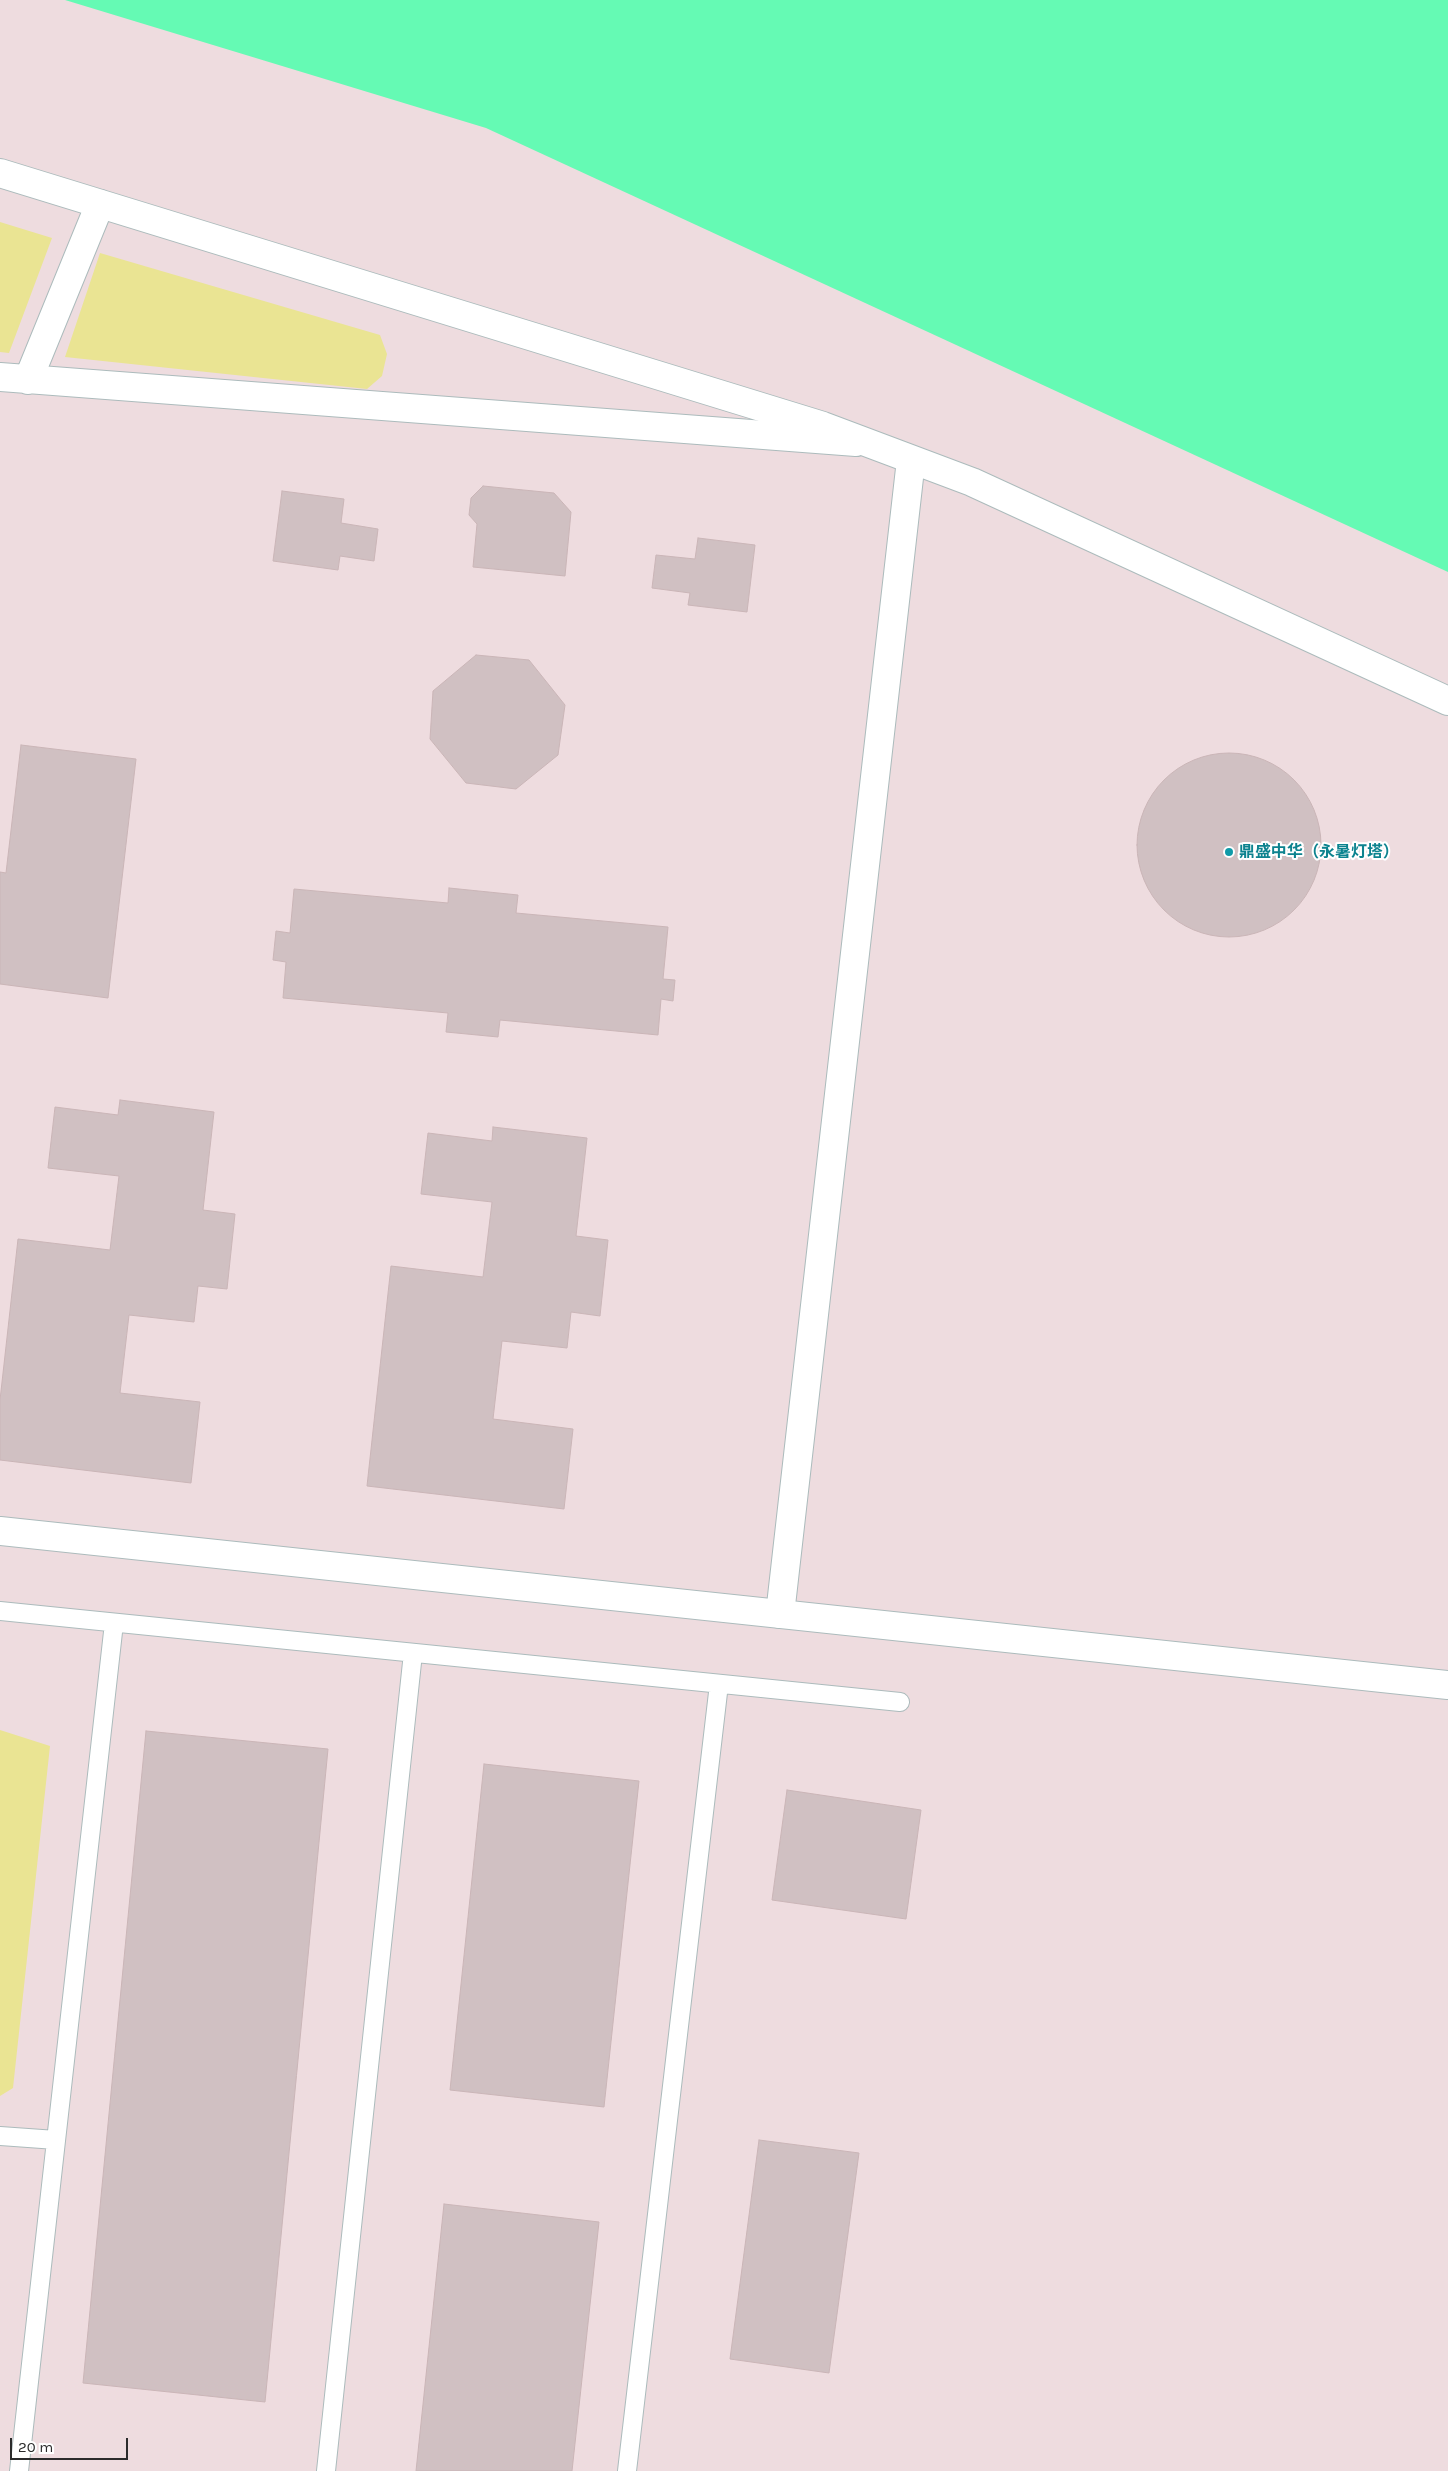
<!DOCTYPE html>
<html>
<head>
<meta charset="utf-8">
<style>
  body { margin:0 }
  #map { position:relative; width:1448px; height:2471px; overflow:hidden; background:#eedcdf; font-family:Karla,sans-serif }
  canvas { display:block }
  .scale { position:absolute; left:10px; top:2438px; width:118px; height:22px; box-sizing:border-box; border:2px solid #2b2b2b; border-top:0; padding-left:6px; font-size:15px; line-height:18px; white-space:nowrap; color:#2b2b2b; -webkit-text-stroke:4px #fff; paint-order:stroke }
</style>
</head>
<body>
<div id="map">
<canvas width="1448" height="2471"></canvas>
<div class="scale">20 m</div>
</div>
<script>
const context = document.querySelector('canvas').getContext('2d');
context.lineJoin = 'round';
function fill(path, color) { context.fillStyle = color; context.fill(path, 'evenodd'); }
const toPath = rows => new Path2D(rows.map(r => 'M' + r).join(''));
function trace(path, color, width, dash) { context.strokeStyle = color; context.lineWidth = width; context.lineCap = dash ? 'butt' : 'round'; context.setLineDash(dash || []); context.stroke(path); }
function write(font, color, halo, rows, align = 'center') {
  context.font = font + ' Karla,"Noto Sans SC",sans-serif'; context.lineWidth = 4; context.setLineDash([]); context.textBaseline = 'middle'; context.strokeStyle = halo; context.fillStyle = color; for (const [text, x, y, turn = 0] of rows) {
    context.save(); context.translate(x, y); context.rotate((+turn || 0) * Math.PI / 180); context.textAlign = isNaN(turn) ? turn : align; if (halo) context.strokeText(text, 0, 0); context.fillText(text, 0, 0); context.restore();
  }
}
fill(toPath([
  [0,222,52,238,9,353,0,352],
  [100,253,380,335,387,354,382,376,367,389,65,357],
  [0,1730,50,1746,13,2088,0,2096]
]), '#eae493');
fill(toPath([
  [65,0,1448,0,1448,572,486,128]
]), '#65fab4');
const building = toPath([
  [483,486,554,493,571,512,565,576,473,567,477,524,469,515,471,498,483,486],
  [282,491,344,499,341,523,378,529,374,561,340,556,338,570,273,561,282,491],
  [698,538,755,545,747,612,688,605,690,593,652,588,656,555,695,559,698,538],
  [476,655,529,660,565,705,558,755,516,789,466,783,430,739,433,691,476,655],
  [21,745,136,759,108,998,0,984,0,872,6,873,21,745],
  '1137 845a92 92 0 1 1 184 0a92 92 0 1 1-184 0Z',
  [449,888,518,895,516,913,668,927,663,979,675,980,673,1001,661,999,658,1035,500,1020,498,1037,446,1032,448,1013,283,998,286,962,273,960,276,931,290,933,294,889,448,903,449,888],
  [120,1100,214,1112,203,1210,235,1214,227,1289,198,1286,194,1322,129,1315,120,1393,200,1402,191,1483,0,1460,0,1400,18,1239,110,1250,119,1176,48,1168,55,1107,118,1115,120,1100],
  [493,1127,587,1138,576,1236,608,1240,600,1316,571,1312,567,1348,502,1341,493,1419,573,1429,564,1509,367,1486,391,1266,483,1277,492,1202,421,1194,428,1133,492,1141,493,1127],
  [146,1731,328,1749,265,2402,83,2383,146,1731],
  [484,1764,639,1781,604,2107,450,2090,484,1764],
  [787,1790,921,1810,906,1919,772,1900,787,1790],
  [759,2140,859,2153,829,2373,730,2359,759,2140],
  [444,2204,599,2222,572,2471,416,2471,444,2204]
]);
fill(building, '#d0c0c2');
trace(building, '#cab5b7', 1);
const service = toPath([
  [0,1611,900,1702],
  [0,2136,56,2140],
  [19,2471,114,1623],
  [326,2471,413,1653],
  [627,2471,719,1684]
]);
const minor = toPath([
  [0,377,856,442],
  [28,380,100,204],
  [780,1614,911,460]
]);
const tertiary = toPath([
  [0,173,823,426,972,482,1448,701],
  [0,1531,1448,1685]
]);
trace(service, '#acbbbc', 20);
trace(minor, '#acbbbc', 30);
trace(tertiary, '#acbbbc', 30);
trace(service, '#fff', 18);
trace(minor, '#fff', 28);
trace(tertiary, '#fff', 28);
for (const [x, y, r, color] of [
  [1229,852,5,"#0f9aa8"]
]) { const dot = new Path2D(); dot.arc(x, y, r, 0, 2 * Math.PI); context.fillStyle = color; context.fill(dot); trace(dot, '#fff', 2); }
write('bold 16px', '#0d838f', '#fff', [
  ["鼎盛中华（永暑灯塔）",1239,852]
], 'left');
</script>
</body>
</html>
